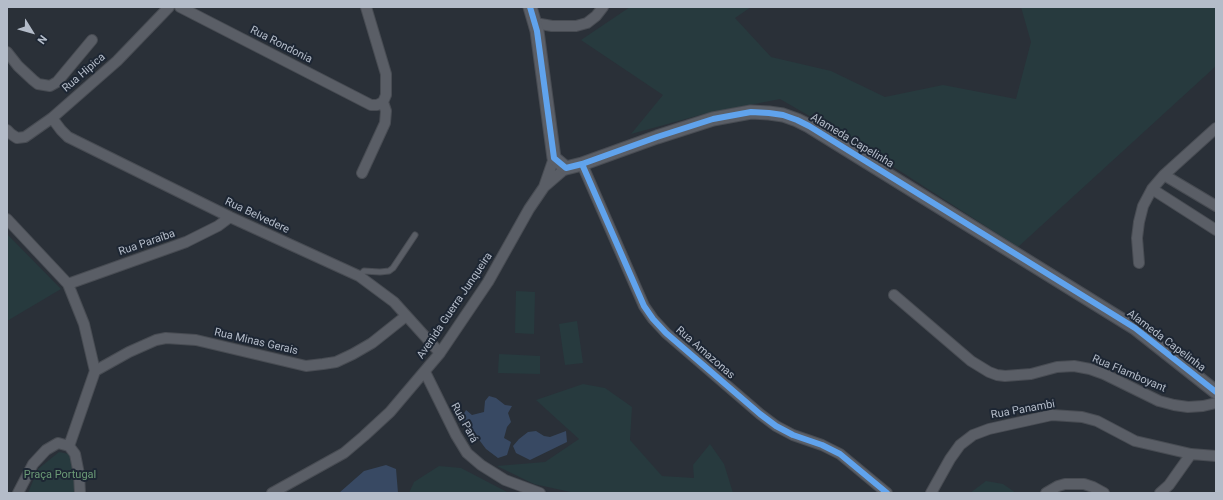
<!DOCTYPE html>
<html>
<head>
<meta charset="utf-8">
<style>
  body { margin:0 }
  #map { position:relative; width:1223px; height:500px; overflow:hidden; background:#2a3038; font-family:Roboto,sans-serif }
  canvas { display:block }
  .frame { position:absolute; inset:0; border:8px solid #b4bcc9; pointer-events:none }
  .north { position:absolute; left:12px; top:12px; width:40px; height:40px; -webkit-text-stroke:3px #1d2633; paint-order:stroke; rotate:127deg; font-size:11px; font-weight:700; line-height:16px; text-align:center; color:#b4bcc9 }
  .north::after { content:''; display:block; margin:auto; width:14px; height:18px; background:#b4bcc9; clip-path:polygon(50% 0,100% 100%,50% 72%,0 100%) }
</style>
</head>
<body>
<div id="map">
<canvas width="1223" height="500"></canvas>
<div class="frame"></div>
<div class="north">N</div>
</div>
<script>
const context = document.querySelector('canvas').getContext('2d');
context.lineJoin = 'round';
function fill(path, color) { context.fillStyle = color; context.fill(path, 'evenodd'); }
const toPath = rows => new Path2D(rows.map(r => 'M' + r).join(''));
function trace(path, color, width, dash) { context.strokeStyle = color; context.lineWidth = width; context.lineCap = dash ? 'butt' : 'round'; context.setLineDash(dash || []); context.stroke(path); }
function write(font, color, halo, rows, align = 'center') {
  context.font = font + ' Roboto,sans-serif'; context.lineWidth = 4; context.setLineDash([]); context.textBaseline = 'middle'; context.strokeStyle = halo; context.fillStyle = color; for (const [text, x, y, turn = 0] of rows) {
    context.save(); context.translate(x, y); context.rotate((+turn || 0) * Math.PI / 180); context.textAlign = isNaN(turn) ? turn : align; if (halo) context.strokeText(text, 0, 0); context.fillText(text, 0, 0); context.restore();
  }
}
fill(toPath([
  [630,7,751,7,735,18,771,57,831,71,885,97,943,85,1016,99,1031,42,1021,7,1216,7,1216,66,1018,247,858,144,780,99,704,114,631,134,663,95,581,40],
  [7,234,61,289,7,321],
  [516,291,535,292,534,334,515,333],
  [577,321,583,363,565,365,559,324],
  [499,354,540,356,540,374,498,373],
  [583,384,605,388,632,407,630,440,662,476,694,478,693,465,710,444,724,464,733,493,575,493,534,484,497,466,545,462,579,439,536,400],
  [59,452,69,454,81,475,76,493,28,493,38,469],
  [439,466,461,468,509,493,409,493,414,482],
  [986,481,1003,484,1016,493,970,493]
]), '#273a3e');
fill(toPath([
  [489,396,496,398,505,405,512,406,508,413,511,422,507,427,504,438,511,442,507,455,498,458,486,449,477,437,467,431,463,425,461,419,466,410,472,415,484,412,485,401],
  [536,431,544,436,550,437,566,431,567,442,530,460,516,453,513,446,519,439,528,432],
  [386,465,396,469,398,493,339,493,364,471]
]), '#384963');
const service = toPath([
  [359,276,364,271,380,272,389,271,393,268,415,235]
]);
const minor = toPath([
  [180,7,371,105,377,105,383,102,386,95,386,74,366,7],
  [535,23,552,26,576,26,587,23,596,16,603,7],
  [7,52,18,66,33,80,38,84,50,86,57,82,92,40],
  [52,118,61,130,68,137,230,217,359,276,394,302,440,353],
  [7,130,11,134,17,138,25,137,52,118,117,61,169,7],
  [554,158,544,187,566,168],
  [582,164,644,306,653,319,666,333,760,414,776,426,793,435,822,445,840,454,887,493],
  [362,173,385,123,386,111,383,102],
  [1164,175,1216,206],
  [1152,189,1216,230],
  [7,219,68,284,84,324,95,371],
  [1139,263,1137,238,1139,222,1143,206,1152,189,1164,175,1216,128],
  [68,284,186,242,218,226,230,217],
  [894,295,971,361,989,372,997,375,1005,376,1031,374,1057,367,1074,366,1090,369,1104,374,1159,401,1174,405,1188,407,1203,406,1216,403],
  [95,371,129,352,156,340,166,338,196,340,306,366,323,364,336,362,353,354,372,343,406,316],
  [425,372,456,435,467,453,481,465,505,480,540,493],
  [69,446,95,371],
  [18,493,33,464,46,450,58,443,69,446,75,454,79,474,80,493],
  [272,493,344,453,364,436,390,412,440,353,488,282,529,209,544,187],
  [931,493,950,459,960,445,973,435,989,429,1052,415,1082,417,1097,421,1135,441,1191,454,1216,456],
  [1046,493,1058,486,1065,484,1084,484,1093,487,1104,493],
  [1160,493,1169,485,1191,454]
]);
const tertiary = toPath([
  [530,7,537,31,554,158,566,168,582,164,657,137,713,119,751,112,769,113,783,115,797,120,809,126,1135,328,1216,392]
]);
trace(service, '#484c53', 7);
trace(minor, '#484c53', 12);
trace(tertiary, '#484c53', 15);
trace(service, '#5a5e66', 5);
trace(minor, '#5a5e66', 10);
trace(tertiary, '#5a5e66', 13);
trace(toPath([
  [530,7,537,31,554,158,566,168,582,164,657,137,713,119,751,112,769,113,783,115,797,120,809,126,1135,328,1216,392],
  [582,164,644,306,653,319,666,333,760,414,776,426,793,435,822,445,840,454,887,493]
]), '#60a3ed', 6);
write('11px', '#b4bcc9', '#1d2633', [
  ["Rua Rondonia",281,45,27],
  ["Rua Hipica",84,73,-41],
  ["Alameda Capelinha",852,141,31],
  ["Rua Belvedere",257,216,25],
  ["Rua Paraíba",147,243,-19],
  ["Avenida Guerra Junqueira",455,306,-56],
  ["Alameda Capelinha",1166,341,37],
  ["Rua Minas Gerais",256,342,13],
  ["Rua Amazonas",705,353,41],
  ["Rua Flamboyant",1129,374,23],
  ["Rua Panambi",1023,410,-10],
  ["Rua Pará",464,423,61]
]);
write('11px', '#6b9a76', '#1d2633', [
  ["Praça Portugal",60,475]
]);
</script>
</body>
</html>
